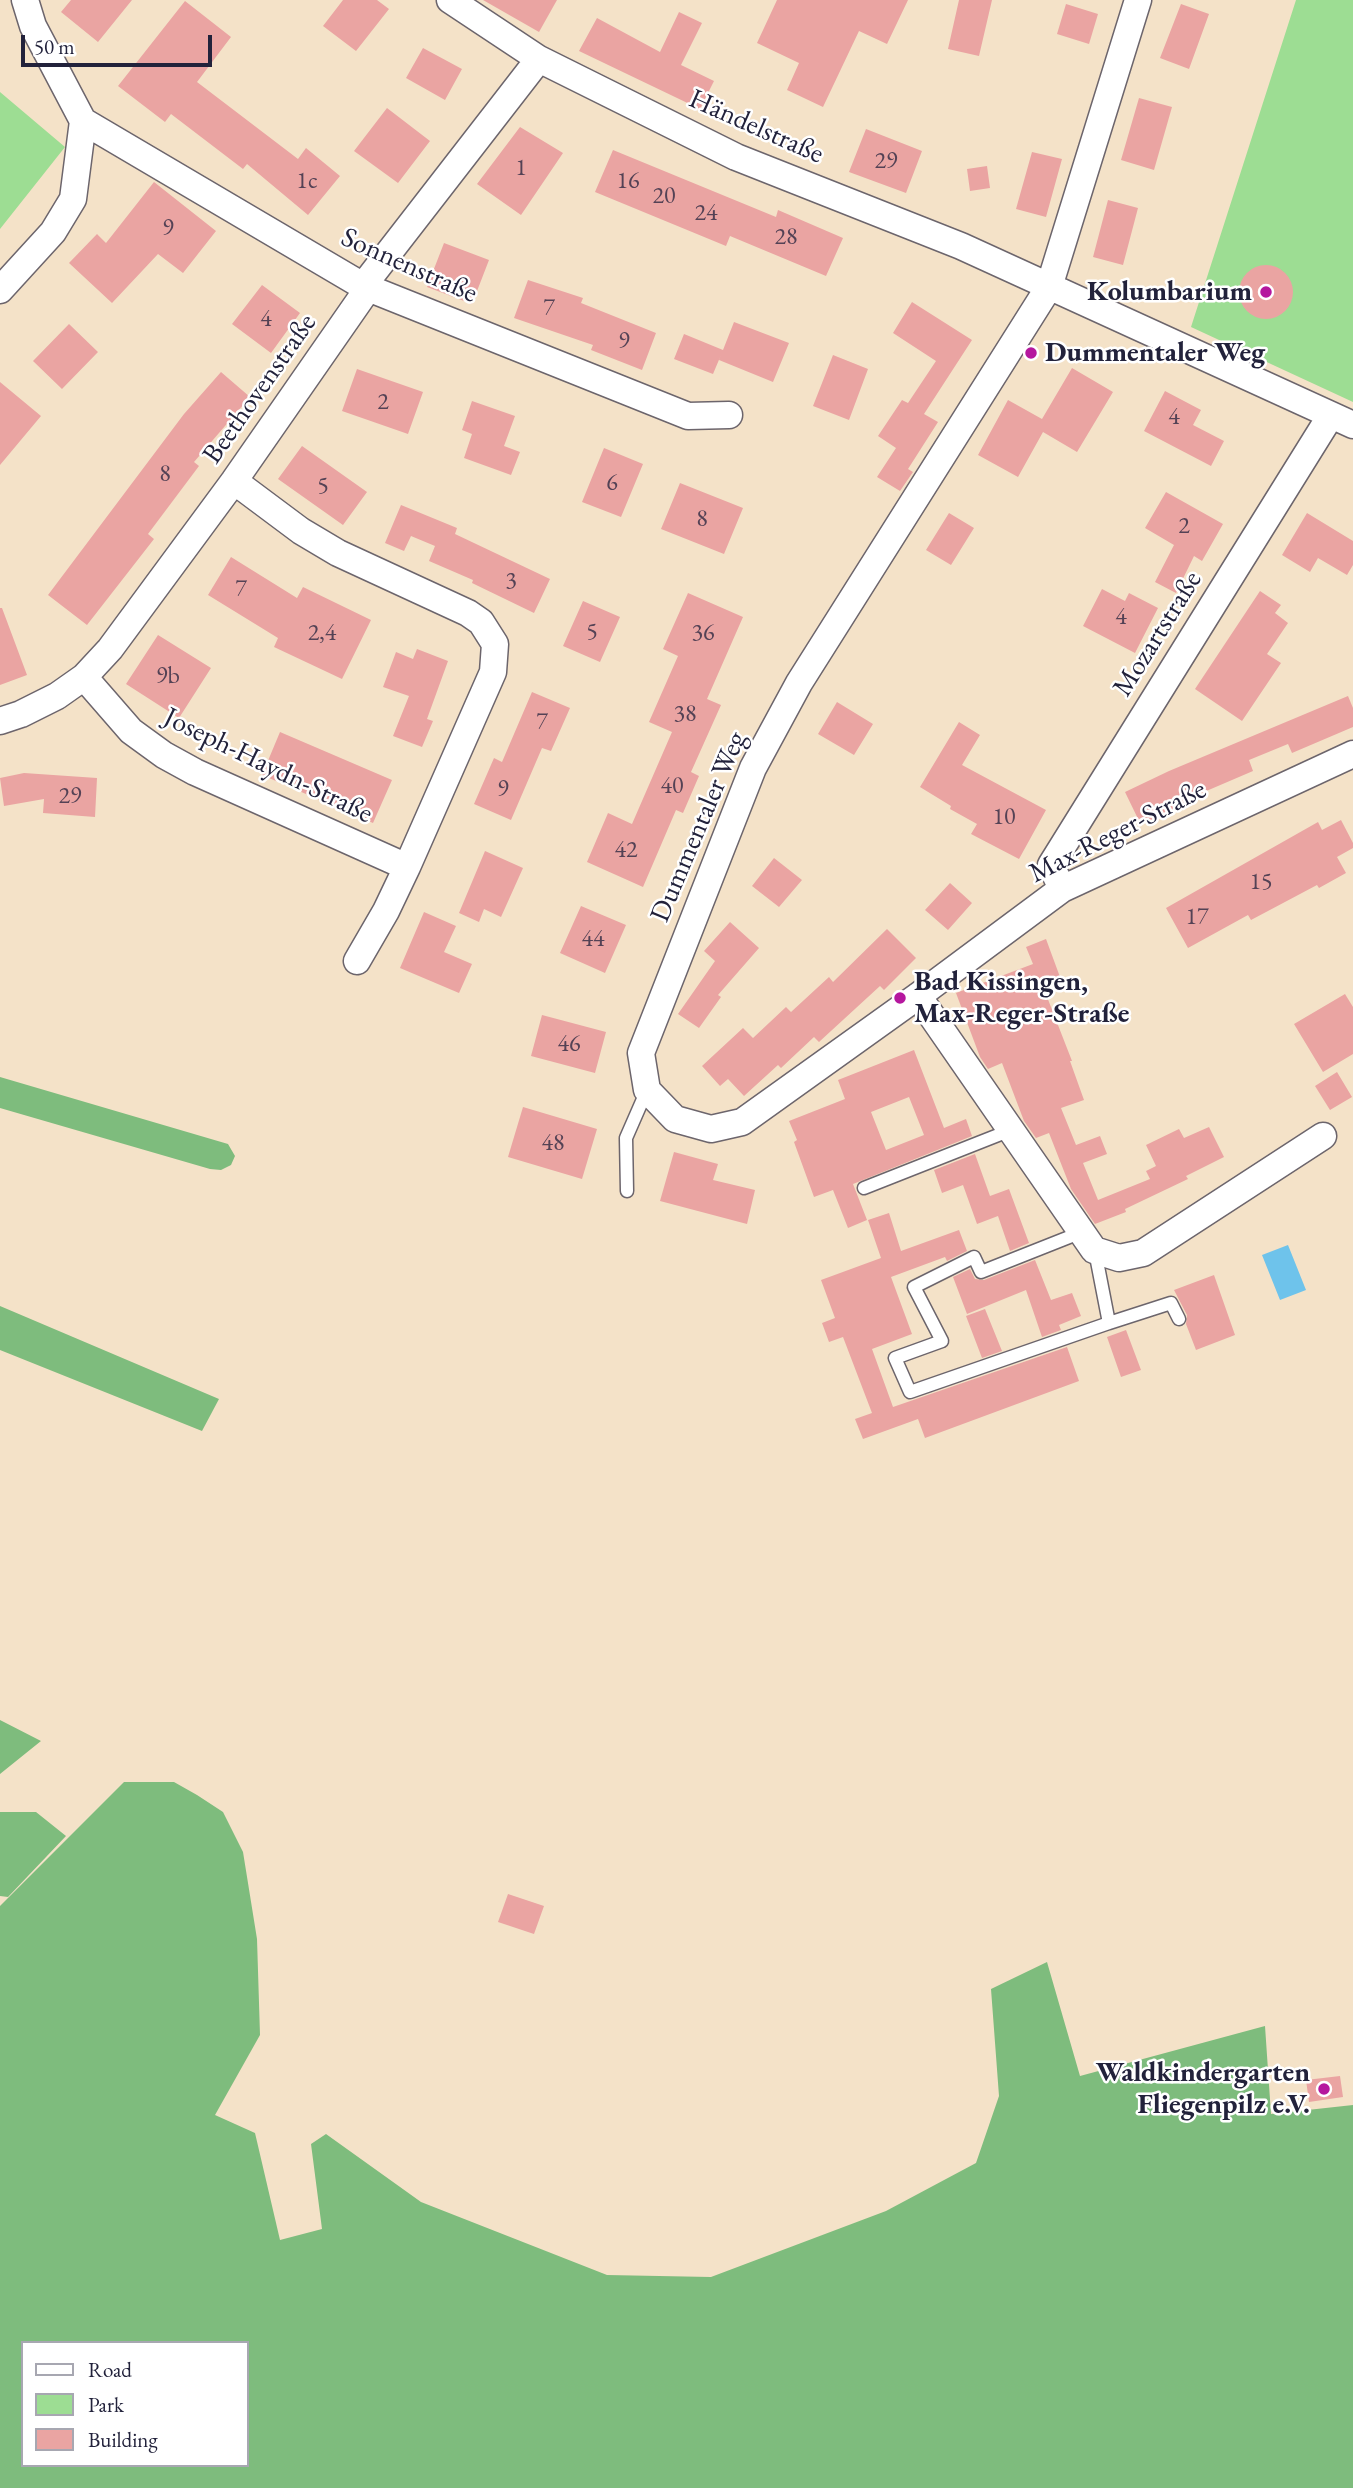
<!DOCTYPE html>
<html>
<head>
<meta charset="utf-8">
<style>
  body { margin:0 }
  #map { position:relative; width:1353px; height:2488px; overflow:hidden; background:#f4e2c8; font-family:"EB Garamond",serif }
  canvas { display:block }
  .legend { position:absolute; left:21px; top:2341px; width:228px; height:126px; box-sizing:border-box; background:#fff; border:2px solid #a7a7b1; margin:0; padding:9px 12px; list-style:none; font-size:21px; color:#22223b }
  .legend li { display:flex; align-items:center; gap:14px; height:35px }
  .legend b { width:35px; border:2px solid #a7a7b1 }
  .scale { position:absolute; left:21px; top:35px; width:191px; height:32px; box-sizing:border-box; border:4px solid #22223b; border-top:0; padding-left:9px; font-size:21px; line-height:24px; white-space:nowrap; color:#22223b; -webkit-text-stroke:5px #fff; paint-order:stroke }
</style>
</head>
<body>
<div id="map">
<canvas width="1353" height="2488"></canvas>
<ul class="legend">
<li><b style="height:9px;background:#fff"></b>Road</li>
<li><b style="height:19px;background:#9ddd93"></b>Park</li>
<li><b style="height:19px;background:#eaa4a2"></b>Building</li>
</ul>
<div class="scale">50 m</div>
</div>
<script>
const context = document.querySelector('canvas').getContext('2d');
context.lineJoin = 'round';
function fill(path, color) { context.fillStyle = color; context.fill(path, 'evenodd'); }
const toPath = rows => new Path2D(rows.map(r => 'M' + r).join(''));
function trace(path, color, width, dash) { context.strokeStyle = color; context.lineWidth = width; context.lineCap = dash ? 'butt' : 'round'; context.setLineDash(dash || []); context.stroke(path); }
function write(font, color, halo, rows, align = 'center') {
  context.font = font + ' "EB Garamond",serif'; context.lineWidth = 5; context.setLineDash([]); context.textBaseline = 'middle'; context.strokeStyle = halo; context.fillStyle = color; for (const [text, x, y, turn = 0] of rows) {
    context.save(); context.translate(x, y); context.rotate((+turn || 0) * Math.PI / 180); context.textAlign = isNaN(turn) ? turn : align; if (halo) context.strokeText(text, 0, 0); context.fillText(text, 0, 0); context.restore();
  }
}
fill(toPath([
  [1296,0,1353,0,1353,402,1191,327],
  [0,92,65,147,0,229]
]), '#9ddd93');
fill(toPath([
  [0,1077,228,1144,235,1156,231,1165,221,1170,210,1169,0,1108],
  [0,1306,219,1399,202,1431,0,1350],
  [0,1720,41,1741,0,1774],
  [124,1782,174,1782,197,1795,223,1812,243,1852,257,1939,260,2035,215,2115,255,2133,280,2240,322,2229,311,2144,326,2134,421,2202,607,2275,711,2277,886,2211,976,2163,999,2096,991,1989,1047,1962,1080,2076,1265,2026,1271,2114,1353,2105,1353,2488,0,2488,0,1906],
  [23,2343,247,2343,247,2465,23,2465],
  [0,1812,36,1812,66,1836,8,1897,0,1896]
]), '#7ebc7d');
fill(toPath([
  [1288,1245,1306,1290,1280,1300,1262,1255]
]), '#6ec3eb');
fill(toPath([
  [71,0,132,0,98,42,61,12],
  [343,0,377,0,389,9,356,51,323,26],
  [483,0,557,0,539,32],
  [777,0,908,0,887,44,859,31,823,107,787,90,799,63,757,43],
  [959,0,992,0,979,56,948,49],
  [185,1,231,37,197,82,298,159,306,148,340,176,308,215,247,164,243,169,171,114,165,122,118,86],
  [1066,4,1098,14,1089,44,1057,34],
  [1181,4,1209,14,1189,69,1160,58],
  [679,12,702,23,681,65,714,81,700,109,579,51,597,18,660,52],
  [423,48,462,69,445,100,406,78],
  [1139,98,1172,107,1154,170,1121,160],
  [387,108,430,141,398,183,354,151],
  [520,127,563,153,521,215,477,184],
  [866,129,922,151,906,193,849,172],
  [613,150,776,217,778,210,843,238,826,276,730,236,726,246,595,192],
  [1032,152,1062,159,1046,217,1016,209],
  [987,166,990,188,970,191,967,169],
  [154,182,216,231,183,273,158,254,112,303,69,263,97,234,106,243],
  [1108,200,1138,208,1123,265,1093,257],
  [444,243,489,260,472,304,427,287],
  '1239 292a27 27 0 1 1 54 0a27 27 0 1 1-54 0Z',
  [528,280,583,298,581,303,656,333,642,370,591,350,593,345,514,318],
  [262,285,300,313,271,353,232,324],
  [912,302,972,340,924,414,938,422,908,469,913,472,900,491,877,477,896,448,878,436,902,400,908,403,936,361,893,333],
  [734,322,789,343,773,382,719,360,721,355,713,374,674,359,684,334,723,350],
  [69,324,98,352,62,389,33,361],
  [833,355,868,369,849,420,813,406],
  [1072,368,1113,392,1077,452,1043,432,1018,477,978,455,1008,400,1042,419],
  [357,369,423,392,408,434,342,411],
  [221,372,250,397,194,462,199,466,148,534,154,539,87,625,48,595,184,414],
  [0,382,41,416,0,465],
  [1165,391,1201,410,1193,425,1224,441,1211,466,1144,431],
  [472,401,515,416,504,446,520,452,511,475,464,458,472,434,462,430],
  [302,446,367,492,343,525,278,479],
  [604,448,643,464,621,517,582,502],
  [680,483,743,508,724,554,661,529],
  [1166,492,1223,524,1202,561,1194,556,1176,593,1155,582,1174,545,1145,528],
  [401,505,457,528,455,534,550,579,534,613,472,583,473,580,429,561,435,546,411,536,404,551,385,543],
  [949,513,974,528,951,565,926,550],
  [1307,513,1353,541,1353,565,1347,575,1318,558,1310,572,1282,555],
  [231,557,297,598,303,587,371,620,342,679,274,647,278,638,208,595],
  [1102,589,1125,601,1129,593,1158,608,1135,653,1083,626],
  [1260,591,1281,605,1275,613,1288,623,1267,654,1281,663,1242,721,1195,689],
  [688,593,743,617,707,699,721,705,691,772,699,776,683,813,676,810,643,887,587,862,608,813,632,824,672,732,649,722,678,656,663,649],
  [583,601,620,617,600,662,563,646],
  [0,608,2,608,27,675,0,685],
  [158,635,211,668,179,718,126,684],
  [417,649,448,661,427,719,433,721,422,747,393,736,409,696,383,687,396,652,413,659],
  [532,692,570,708,551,751,542,748,511,820,474,804,494,758,502,762],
  [1348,696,1353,708,1353,727,1292,753,1288,744,1249,760,1253,771,1183,801,1185,803,1141,825,1125,792,1169,771],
  [837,702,873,724,854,755,818,734],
  [959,722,980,735,962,765,1046,810,1019,859,971,834,977,824,950,809,951,806,920,787],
  [280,732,392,780,373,823,262,775],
  [24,773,97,778,95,817,43,813,44,799,4,806,0,778],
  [1341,820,1353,843,1353,848,1337,857,1346,873,1319,888,1317,885,1251,920,1248,915,1188,948,1166,908,1318,822,1322,830],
  [485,851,523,868,501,917,484,909,479,922,459,913],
  [774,858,802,880,779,907,752,886],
  [950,883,972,903,948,930,925,910],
  [581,906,626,925,605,973,560,953],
  [424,912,456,926,444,952,472,964,459,993,400,968],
  [730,922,759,948,718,995,721,997,699,1028,678,1014,715,961,704,951],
  [887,929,916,958,884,990,880,986,819,1042,814,1037,781,1068,778,1065,744,1096,728,1079,720,1086,702,1066,743,1028,753,1038,786,1007,791,1012,829,977,833,982],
  [1046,939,1060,977,1042,984,1072,1061,1070,1061,1084,1100,1061,1108,1076,1145,1100,1136,1107,1154,1083,1163,1098,1200,1150,1179,1146,1171,1156,1166,1146,1145,1179,1129,1184,1138,1209,1127,1224,1157,1186,1176,1188,1179,1125,1209,1126,1212,1095,1224,1071,1189,1049,1133,1036,1138,1024,1121,1002,1063,988,1069,980,1057,956,993,1033,964,1026,947],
  [1345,994,1353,1007,1353,1054,1323,1072,1294,1024],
  [542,1015,606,1032,595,1073,531,1056],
  [914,1050,944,1128,966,1119,972,1136,853,1184,867,1220,848,1228,833,1190,814,1197,794,1142,797,1140,789,1121,845,1099,838,1080],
  [909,1097,924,1135,886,1150,871,1112],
  [1337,1072,1352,1097,1330,1110,1315,1086],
  [523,1107,597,1129,582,1179,508,1157],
  [674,1152,718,1164,713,1180,755,1190,747,1224,660,1201],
  [975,1154,990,1196,1009,1189,1029,1243,1010,1251,998,1216,977,1224,963,1185,942,1193,934,1170],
  [889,1213,901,1251,959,1230,967,1251,947,1261,945,1257,891,1277,912,1334,872,1349,893,1407,1067,1347,1079,1381,925,1438,918,1419,863,1439,855,1419,872,1413,843,1337,829,1342,822,1323,835,1318,821,1280,881,1258,868,1220],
  [1035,1260,1051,1300,1072,1293,1081,1316,1059,1325,1061,1330,1042,1337,1026,1290,967,1314,953,1277,970,1269,975,1279,984,1280],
  [1214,1275,1235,1335,1196,1350,1186,1324,1187,1315,1174,1290],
  [985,1309,1002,1351,982,1358,966,1316],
  [1126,1330,1141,1370,1121,1377,1107,1337],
  [508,1894,544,1906,534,1934,498,1922],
  [1340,2076,1343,2097,1309,2102,1306,2080]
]), '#eaa4a2');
const service = toPath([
  [864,1188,1011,1130],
  [627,1191,626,1138,647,1090],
  [1082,1232,981,1272,974,1257,914,1287,942,1341,895,1358,910,1392,1109,1323,1095,1251],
  [1109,1323,1171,1303,1179,1319]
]);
const minor = toPath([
  [450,0,539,59,736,157,961,246,1353,425],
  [1138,0,1049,287,799,683,753,768,641,1053,647,1090,675,1119,711,1129,742,1122,918,996,1062,889,1353,754],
  [83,121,363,286,688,416,729,415],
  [0,290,53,232,73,199,83,121,33,26,25,0],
  [84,677,131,731,164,755,195,772,407,867,493,672,495,644,481,622,468,613,338,553,301,531,234,481],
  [0,721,21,714,57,696,84,677,110,649,234,481,362,297,363,286,539,59],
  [1062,889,1051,865,1331,415],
  [357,961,386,911,407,867],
  [918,996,1094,1250,1119,1258,1143,1253,1323,1136]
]);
trace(service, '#6c656c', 15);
trace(minor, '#6c656c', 29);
trace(service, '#fff', 12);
trace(minor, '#fff', 26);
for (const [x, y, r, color] of [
  [1266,292,7,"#b5179e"],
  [1031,353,7,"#b5179e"],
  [900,998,7,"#b5179e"],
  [1324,2089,7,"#b5179e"]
]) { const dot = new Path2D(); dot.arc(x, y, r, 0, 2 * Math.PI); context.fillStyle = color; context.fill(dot); trace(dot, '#fff', 2.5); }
write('24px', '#544255', null, [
  ["29",886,161],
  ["1",521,168],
  ["1c",307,181],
  ["16",628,181],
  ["20",664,196],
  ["24",706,213],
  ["9",168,228],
  ["28",786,237],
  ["7",549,308],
  ["4",266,319],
  ["9",624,341],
  ["2",383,402],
  ["4",1174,417],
  ["8",165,474],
  ["6",612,483],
  ["5",323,486],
  ["8",702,519],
  ["2",1184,526],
  ["3",511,581],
  ["7",241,589],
  ["4",1121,617],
  ["5",592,632],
  ["2,4",322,633],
  ["36",703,633],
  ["9b",168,676],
  ["38",685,714],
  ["7",542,722],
  ["40",672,786],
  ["9",503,789],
  ["29",70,796],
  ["10",1004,817],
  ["42",626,850],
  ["15",1261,882],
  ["17",1197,917],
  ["44",593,939],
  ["46",569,1044],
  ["48",553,1143]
]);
write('28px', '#22223b', '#fff', [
  ["Händelstraße",756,127,24],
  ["Sonnenstraße",409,266,24],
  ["Beethovenstraße",260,389,-55],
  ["Mozartstraße",1158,634,-58],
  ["Joseph-Haydn-Straße",268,766,26],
  ["Dummentaler Weg",699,827,-67],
  ["Max-Reger-Straße",1118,832,-27]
]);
write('bold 28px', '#22223b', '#fff', [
  ["Kolumbarium",1252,292],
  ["Dummentaler Weg",1045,353,"left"],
  ["Bad Kissingen,",914,982,"left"],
  ["Max-Reger-Straße",914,1014,"left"],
  ["Waldkindergarten",1310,2073],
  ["Fliegenpilz e.V.",1310,2105]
], 'right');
</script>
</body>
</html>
